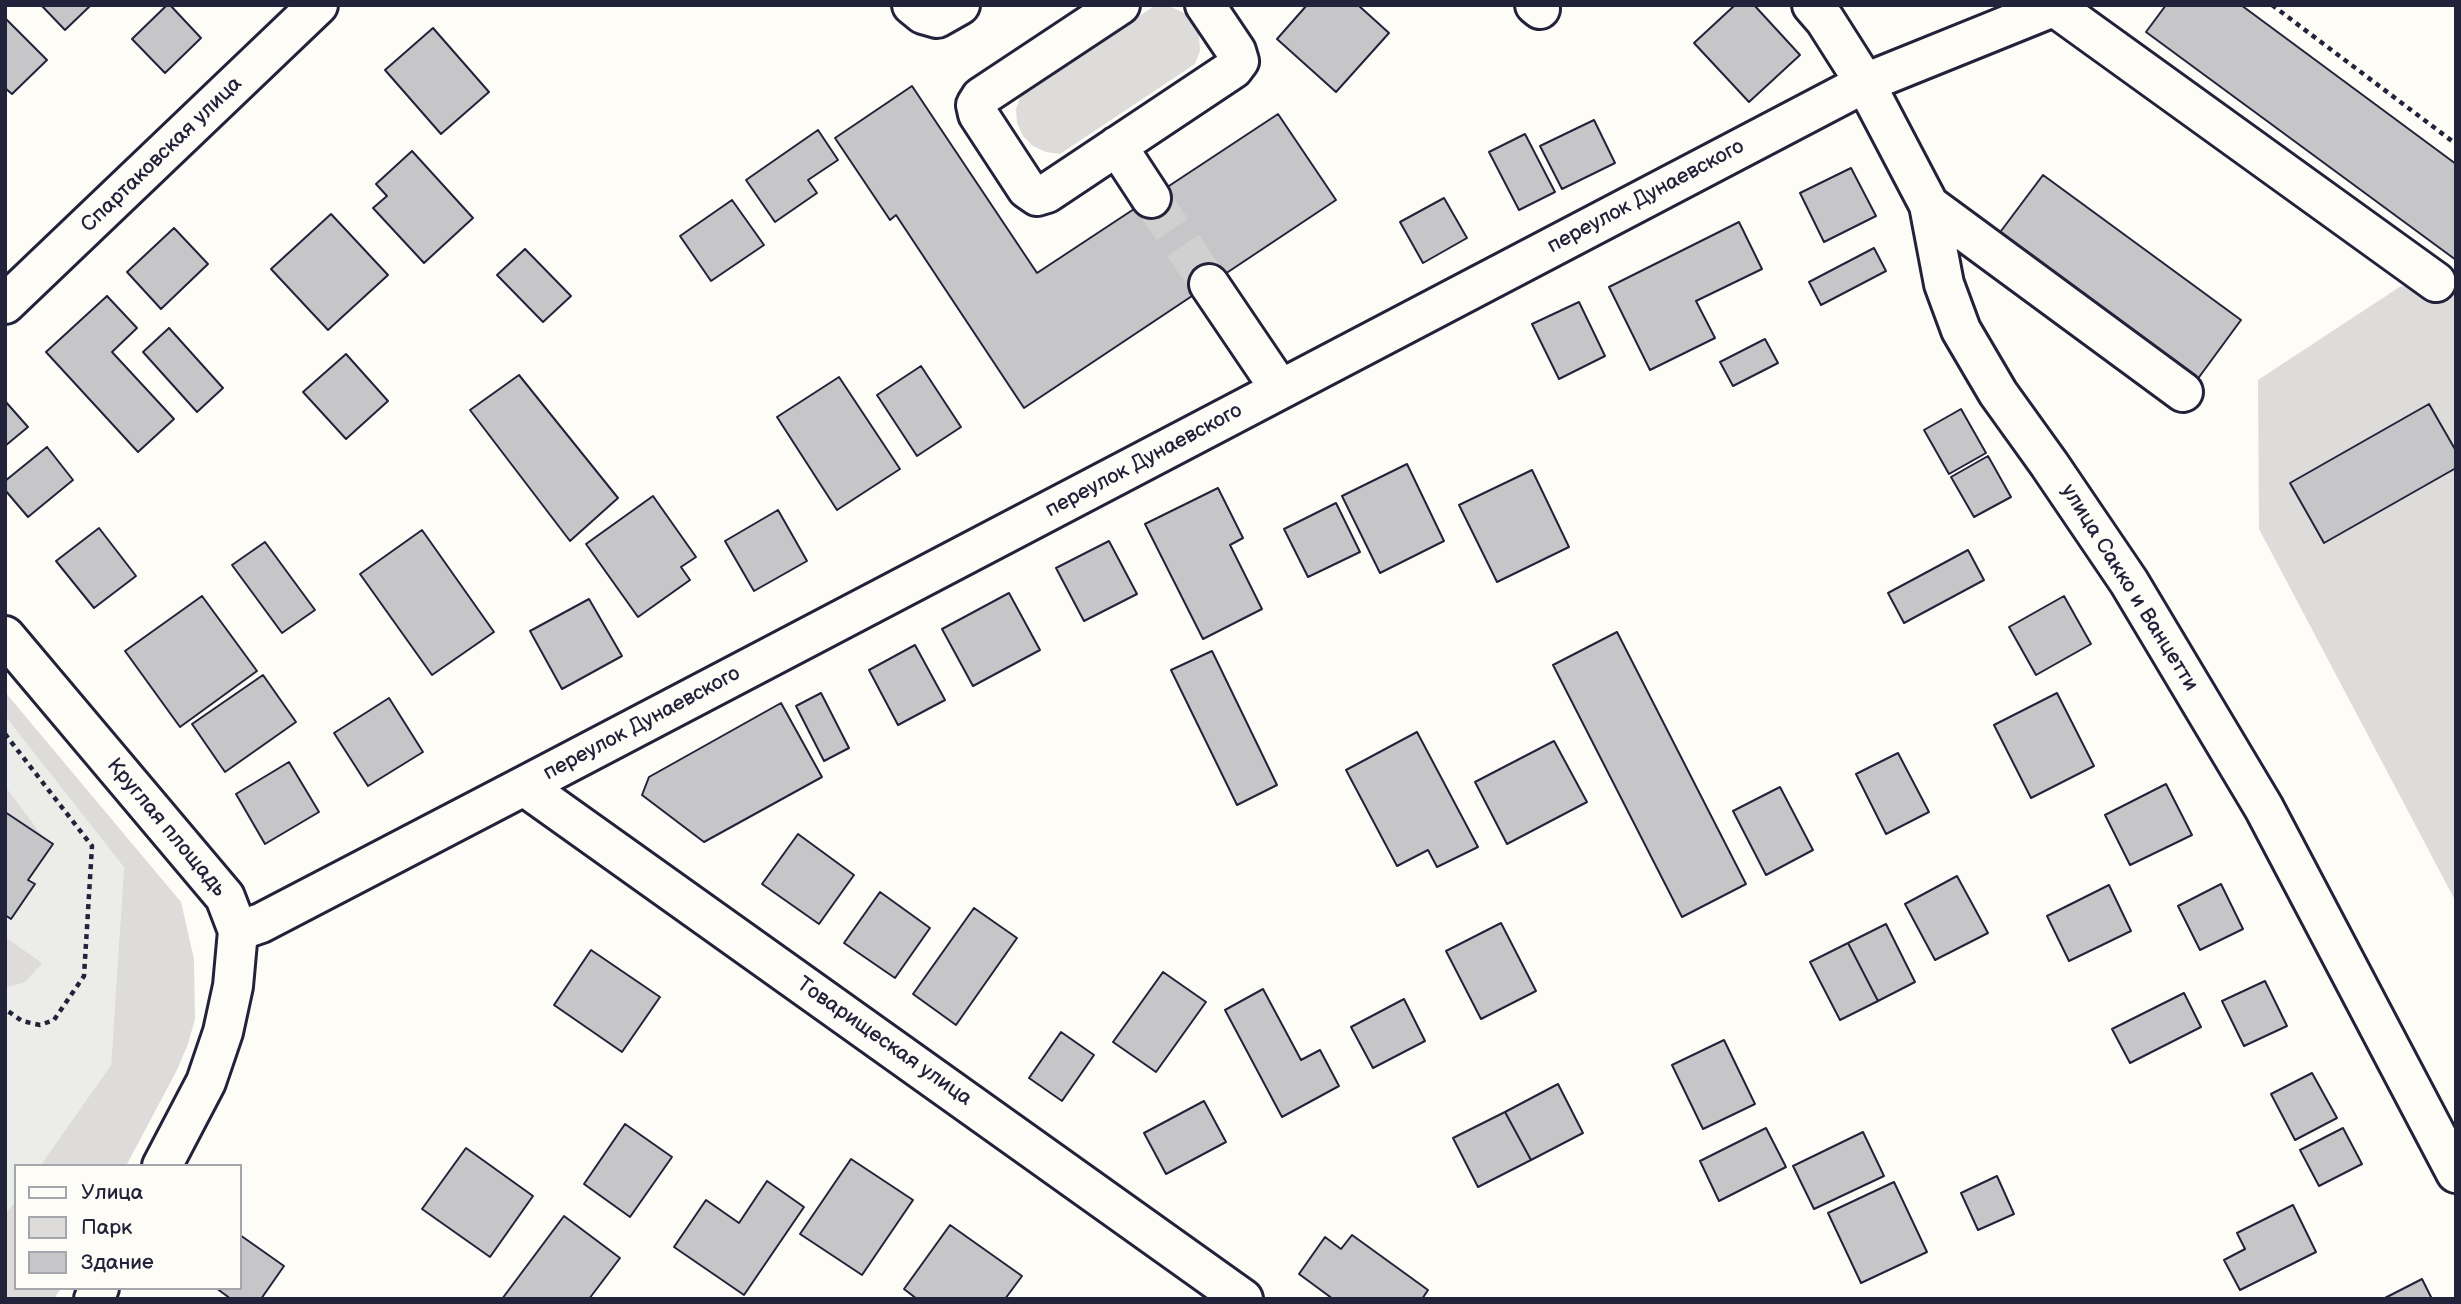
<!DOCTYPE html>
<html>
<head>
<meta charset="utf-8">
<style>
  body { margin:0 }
  #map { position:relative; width:2461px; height:1304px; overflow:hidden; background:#fdfcf7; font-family:"Balsamiq Sans",sans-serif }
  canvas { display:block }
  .frame { position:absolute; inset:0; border:7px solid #22223b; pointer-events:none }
  .legend { position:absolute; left:14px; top:1164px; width:228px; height:126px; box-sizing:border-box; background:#fdfcf7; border:2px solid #a5a5ac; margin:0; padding:9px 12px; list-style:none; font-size:21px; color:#22223b }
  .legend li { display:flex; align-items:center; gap:14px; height:35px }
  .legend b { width:35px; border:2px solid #a5a5ac }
</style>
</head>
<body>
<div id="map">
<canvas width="2461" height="1304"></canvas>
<div class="frame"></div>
<ul class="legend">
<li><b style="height:9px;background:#fdfcf7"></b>Улица</li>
<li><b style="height:19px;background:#dddcdb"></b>Парк</li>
<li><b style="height:19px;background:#c6c6c8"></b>Здание</li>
</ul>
</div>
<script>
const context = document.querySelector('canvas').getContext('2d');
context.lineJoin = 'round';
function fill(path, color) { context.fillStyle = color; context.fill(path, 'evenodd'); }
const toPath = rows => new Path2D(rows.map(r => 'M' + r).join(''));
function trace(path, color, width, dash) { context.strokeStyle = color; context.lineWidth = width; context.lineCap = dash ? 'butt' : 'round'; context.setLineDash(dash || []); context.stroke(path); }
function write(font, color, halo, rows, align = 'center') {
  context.font = font + ' "Balsamiq Sans",sans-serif'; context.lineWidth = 7; context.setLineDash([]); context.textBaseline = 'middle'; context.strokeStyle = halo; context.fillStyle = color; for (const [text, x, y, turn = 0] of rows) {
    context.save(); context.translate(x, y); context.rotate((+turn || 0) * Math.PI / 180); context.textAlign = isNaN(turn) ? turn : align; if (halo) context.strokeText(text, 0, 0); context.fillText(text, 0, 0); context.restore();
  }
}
fill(toPath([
  [5,716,124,866,111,1065,40,1166,16,1166,16,1200,5,1215]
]), '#ecece9');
fill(toPath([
  [1156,5,1171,7,1184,13,1194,23,1199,36,1200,51,1195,64,1060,154,1046,152,1033,146,1023,136,1017,123,1016,109,1021,95],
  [2401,286,2456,292,2456,902,2259,529,2258,380],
  [5,692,181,902,194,959,195,1019,188,1044,177,1070,126,1166,40,1166,111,1065,124,867,5,716],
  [5,786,43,837,5,812],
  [5,937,42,963,25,982,12,986,5,987],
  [16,1200,16,1288,61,1288,54,1299,5,1299,5,1215]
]), '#dddcdb');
const building = toPath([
  [41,5,91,5,65,30,41,5],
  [167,5,170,5,201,38,165,73,132,39,167,5],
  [1307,5,1358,5,1389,33,1336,92,1277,39,1307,5],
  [1735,5,1754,5,1800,55,1749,102,1694,43,1735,5],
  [2166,5,2241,5,2456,164,2456,260,2146,32,2166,5],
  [5,18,47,60,12,94,5,88,5,18],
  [433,28,489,92,441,134,385,70,433,28],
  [912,86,1037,273,1278,114,1336,200,1024,408,896,215,890,220,835,138,912,86],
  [1594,120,1615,163,1562,189,1540,146,1594,120],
  [818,130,838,160,808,180,817,193,775,222,746,180,818,130],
  [1525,134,1555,192,1519,210,1489,152,1525,134],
  [412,151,473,218,424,263,373,208,387,196,376,184,412,151],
  [1851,168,1876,216,1824,242,1800,193,1851,168],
  [2043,175,2241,320,2194,384,1995,239,2043,175],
  [1444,198,1467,238,1423,263,1400,222,1444,198],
  [732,200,764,245,711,281,680,236,732,200],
  [331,214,388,275,328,330,271,269,331,214],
  [1739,222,1762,269,1696,301,1715,338,1650,370,1609,287,1739,222],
  [174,228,208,264,161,309,127,272,174,228],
  [1874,248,1886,271,1821,305,1809,282,1874,248],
  [525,249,571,296,543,322,497,275,525,249],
  [107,296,137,328,112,352,174,419,138,452,46,352,107,296],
  [1579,302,1605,356,1559,379,1532,324,1579,302],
  [169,328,223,388,197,412,143,352,169,328],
  [1765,339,1778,363,1733,386,1720,362,1765,339],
  [346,354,388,401,346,439,303,392,346,354],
  [921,366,961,427,917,456,877,395,921,366],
  [519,375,618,498,570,541,470,410,519,375],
  [839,377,900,469,837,510,777,417,839,377],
  [5,401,28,427,5,446,5,401],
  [2429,404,2456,451,2456,468,2324,543,2290,483,2429,404],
  [1961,409,1986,453,1949,474,1924,430,1961,409],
  [47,447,73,480,28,517,5,490,5,481,47,447],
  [1988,456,2011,497,1974,517,1951,477,1988,456],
  [1407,464,1444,541,1380,573,1342,496,1407,464],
  [1532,470,1569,547,1497,582,1459,505,1532,470],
  [1218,488,1243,538,1230,545,1262,609,1203,639,1145,524,1218,488],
  [653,496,696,557,681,567,690,580,638,617,586,544,653,496],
  [1336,503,1360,552,1308,577,1284,529,1336,503],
  [778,510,807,561,754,591,725,541,778,510],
  [99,528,136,576,94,608,56,561,99,528],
  [422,530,494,632,432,675,360,574,422,530],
  [1109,541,1137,594,1084,621,1056,568,1109,541],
  [265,542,315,610,282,633,232,565,265,542],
  [1968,550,1984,580,1904,623,1888,593,1968,550],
  [1009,593,1040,650,973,686,942,629,1009,593],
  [202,596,257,671,180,727,125,651,202,596],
  [2064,596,2091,644,2036,675,2009,627,2064,596],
  [589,599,622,656,562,689,530,631,589,599],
  [1617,632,1746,884,1682,917,1553,665,1617,632],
  [915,645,945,700,898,725,869,670,915,645],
  [1212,651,1277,785,1237,805,1171,670,1212,651],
  [263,675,296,722,225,772,192,724,263,675],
  [821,693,849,748,824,761,796,706,821,693],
  [2057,693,2094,766,2031,798,1994,725,2057,693],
  [389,698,423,752,368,786,334,733,389,698],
  [781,703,822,777,704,842,642,795,649,777,781,703],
  [1417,732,1478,847,1437,867,1428,850,1397,866,1346,770,1417,732],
  [1554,741,1587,802,1507,844,1475,782,1554,741],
  [1898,753,1929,812,1886,834,1856,774,1898,753],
  [289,762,319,812,265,844,236,794,289,762],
  [2166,784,2192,835,2130,865,2105,815,2166,784],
  [1780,787,1813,850,1766,875,1733,811,1780,787],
  [5,812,53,844,28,880,35,884,11,919,5,915,5,812],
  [798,834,854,875,819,924,762,884,798,834],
  [1957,876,1988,933,1935,960,1905,904,1957,876],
  [2221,884,2243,929,2200,950,2178,906,2221,884],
  [2109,885,2131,931,2069,961,2047,916,2109,885],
  [880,892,930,928,895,978,844,943,880,892],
  [974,908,1017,938,956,1025,913,994,974,908],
  [1501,923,1536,991,1481,1019,1446,951,1501,923],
  [1886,924,1915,982,1878,1001,1848,943,1886,924],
  [1848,943,1878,1001,1840,1020,1810,962,1848,943],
  [591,950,660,997,622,1052,554,1005,591,950],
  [1163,972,1206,1002,1156,1072,1113,1042,1163,972],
  [2265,981,2287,1026,2244,1046,2222,1001,2265,981],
  [1263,989,1301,1060,1320,1050,1339,1086,1282,1117,1225,1010,1263,989],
  [2184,993,2201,1027,2130,1063,2112,1029,2184,993],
  [1404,999,1425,1041,1373,1068,1351,1027,1404,999],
  [1061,1032,1094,1055,1062,1101,1029,1078,1061,1032],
  [1724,1040,1755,1104,1703,1129,1672,1065,1724,1040],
  [2312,1073,2337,1118,2295,1140,2271,1094,2312,1073],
  [1558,1084,1583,1133,1531,1160,1505,1112,1558,1084],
  [1204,1101,1226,1142,1166,1174,1144,1133,1204,1101],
  [1505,1112,1531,1160,1478,1187,1453,1138,1505,1112],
  [625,1124,672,1157,630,1217,584,1184,625,1124],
  [1766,1128,1786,1167,1719,1201,1700,1161,1766,1128],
  [2343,1128,2362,1164,2319,1186,2300,1150,2343,1128],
  [1863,1132,1884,1176,1814,1209,1793,1166,1863,1132],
  [466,1148,533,1196,490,1257,422,1209,466,1148],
  [851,1159,913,1200,862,1275,800,1234,851,1159],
  [1997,1176,2014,1214,1978,1230,1961,1193,1997,1176],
  [767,1181,804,1207,744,1295,674,1247,706,1200,739,1223,767,1181],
  [1894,1182,1927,1252,1861,1283,1828,1213,1894,1182],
  [2293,1205,2316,1252,2240,1290,2224,1260,2245,1249,2237,1233,2293,1205],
  [564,1216,620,1258,589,1299,502,1299,564,1216],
  [950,1225,1022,1276,1005,1299,917,1299,904,1289,950,1225],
  [240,1235,284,1266,261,1299,231,1299,216,1288,240,1288,240,1235],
  [1352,1235,1428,1290,1422,1299,1333,1299,1299,1274,1325,1237,1341,1249,1352,1235],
  [2422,1279,2432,1299,2383,1299,2422,1279]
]);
fill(building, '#c6c6c8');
trace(building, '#22223b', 2);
trace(toPath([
  [1151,198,1209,284]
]), '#d1d0d1', 38, [38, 19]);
const minor = toPath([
  [912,5,923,14,937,18,960,5],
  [1120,5,981,97,976,105,978,114,1027,189,1037,196,1047,193,1233,69,1239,61,1236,51,1205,5],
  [1535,5,1540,9],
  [1812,5,1825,20,1865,83,1929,205,1944,284,1961,330,1998,393,2049,464,2129,582,2264,808,2456,1173],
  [2052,5,2436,282],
  [1117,146,1151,198],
  [1929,205,2183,392],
  [1209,284,1280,389],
  [5,304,318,5],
  [5,636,225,897,238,931,233,986,223,1032,206,1082,162,1166],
  [524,786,1243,1299],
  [238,931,261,923,524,786,1865,83,2058,5],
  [94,1299,99,1288]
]);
trace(minor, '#22223b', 44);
trace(toPath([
  [2272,5,2456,144],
  [5,734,92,846,84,976,54,1020,40,1025,22,1021,5,1009]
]), '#22223b', 4.5, [5, 5]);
trace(minor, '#fdfcf7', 38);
write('21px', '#22223b', '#fdfcf7', [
  ["Спартаковская улица",162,155,-44],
  ["переулок Дунаевского",1646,197,-28],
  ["переулок Дунаевского",1144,461,-28],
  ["улица Сакко и Ванцетти",2129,588,58],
  ["переулок Дунаевского",642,724,-28],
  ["Круглая площадь",166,828,50],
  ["Товарищеская улица",884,1042,35]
]);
</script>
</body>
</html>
